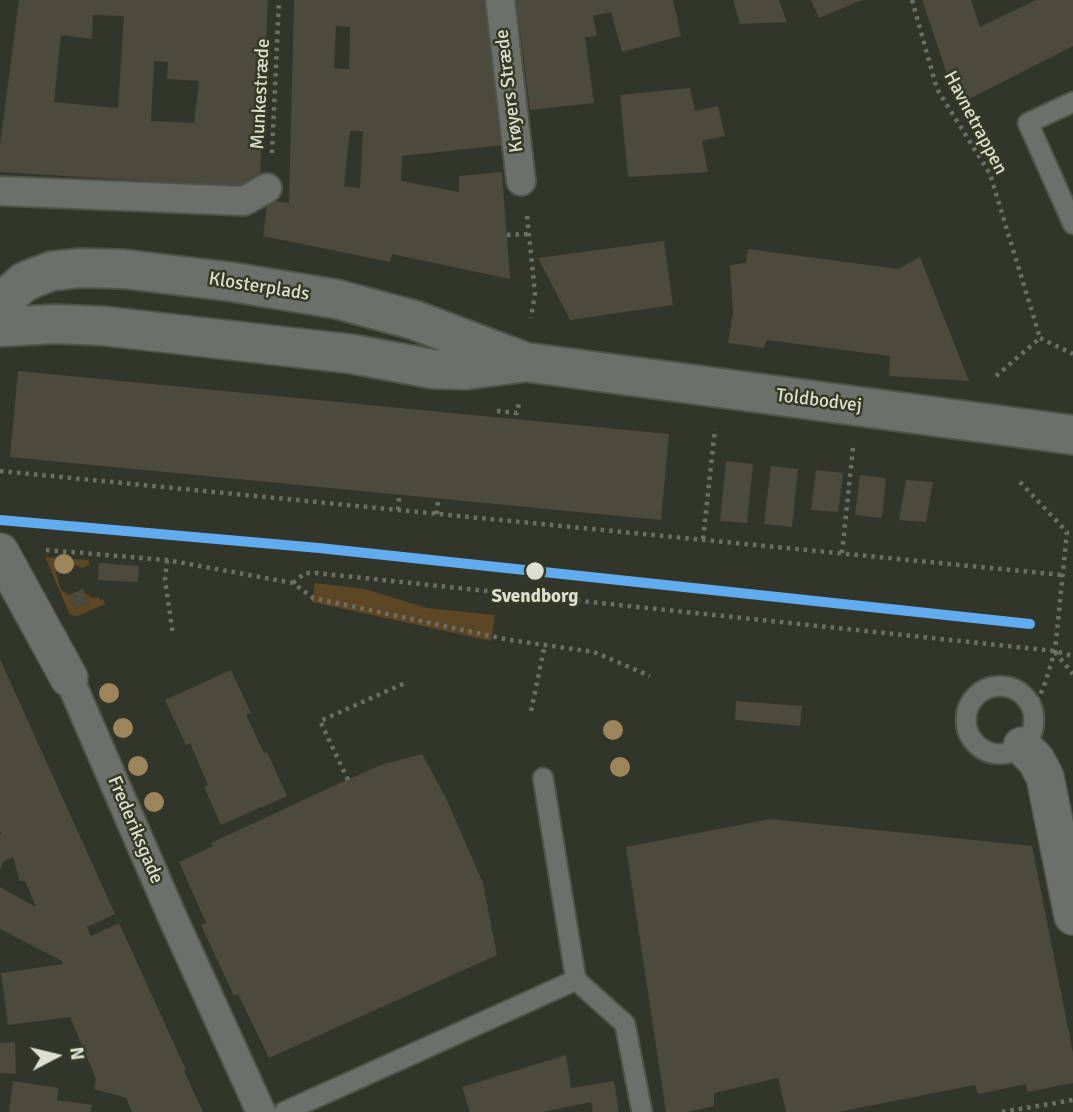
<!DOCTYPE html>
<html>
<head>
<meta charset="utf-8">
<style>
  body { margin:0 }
  #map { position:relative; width:1073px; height:1112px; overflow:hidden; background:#323529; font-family:Signika,sans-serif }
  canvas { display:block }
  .north { position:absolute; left:21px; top:1021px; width:70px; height:70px; -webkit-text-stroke:5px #363a24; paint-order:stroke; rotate:83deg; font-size:19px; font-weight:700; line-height:28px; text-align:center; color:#dcdfd1 }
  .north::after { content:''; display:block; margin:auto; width:24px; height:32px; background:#dcdfd1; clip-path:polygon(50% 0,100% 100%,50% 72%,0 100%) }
</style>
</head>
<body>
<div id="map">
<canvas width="1073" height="1112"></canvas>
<div class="north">N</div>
</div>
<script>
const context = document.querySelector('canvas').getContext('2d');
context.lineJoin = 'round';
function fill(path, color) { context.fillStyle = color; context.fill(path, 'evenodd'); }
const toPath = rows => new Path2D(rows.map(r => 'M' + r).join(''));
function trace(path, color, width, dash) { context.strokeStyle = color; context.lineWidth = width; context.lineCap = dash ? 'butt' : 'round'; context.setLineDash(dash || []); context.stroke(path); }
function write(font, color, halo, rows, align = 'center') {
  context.font = font + ' Signika,sans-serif'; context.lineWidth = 5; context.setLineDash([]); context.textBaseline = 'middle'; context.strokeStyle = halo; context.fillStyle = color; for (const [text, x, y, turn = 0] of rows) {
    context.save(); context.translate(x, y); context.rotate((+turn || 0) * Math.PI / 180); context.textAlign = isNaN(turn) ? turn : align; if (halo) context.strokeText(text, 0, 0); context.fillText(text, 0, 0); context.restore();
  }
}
fill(toPath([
  [45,557,89,560,89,565,82,568,76,565,69,570,54,565,60,587,62,591,69,595,76,608,89,603,85,593,93,598,99,597,100,600,103,599,105,604,78,616,70,615],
  [315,583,365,589,427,608,495,615,491,641,312,602]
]), '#5c4623');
fill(toPath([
  [19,0,268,0,260,174,243,187,0,172,0,145],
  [93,15,124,16,118,108,54,102,61,35,92,39],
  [154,61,168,62,167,79,199,81,194,123,151,121],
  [294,0,488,0,504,145,402,156,401,181,459,192,459,176,502,172,510,279,392,254,390,262,263,236,268,200,289,203],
  [336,26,350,27,349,69,334,68],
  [350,131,363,131,360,188,344,186],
  [516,0,673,0,681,36,622,52,611,12,593,16,597,36,585,37,594,103,530,110],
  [733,0,779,0,787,22,740,24],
  [811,0,862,0,819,18],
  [922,0,971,0,980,27,1036,0,1073,0,1073,46,967,100,946,71],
  [690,88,695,111,718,106,725,136,702,141,708,172,628,177,620,95],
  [664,241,673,305,570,320,538,258],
  [748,249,898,269,920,257,969,381,889,376,890,356,767,340,764,348,728,343,733,313,730,265,746,263],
  [18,371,669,434,661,520,10,457],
  [726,461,753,464,747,523,720,521],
  [771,466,798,469,792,527,764,524],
  [816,470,843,473,838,512,811,510],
  [860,475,886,478,882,518,855,515],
  [906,480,933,482,926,522,899,520],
  [99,563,139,566,138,582,98,580],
  [83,589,89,603,76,608,74,604,71,605,69,595],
  [0,659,115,914,87,927,91,936,119,923,186,1070,184,1071,203,1112,132,1112,126,1098,94,1089,96,1079,70,1017,8,1025,1,973,63,964,62,961,0,929,0,887,36,907,25,881,20,881,13,857,4,861,0,870,0,834,2,835,0,831],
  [231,670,251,713,246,715,264,753,267,752,287,796,221,825,204,787,208,785,190,743,186,745,165,700],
  [736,701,802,706,800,726,735,720],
  [422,754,445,796,483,883,497,955,269,1058,238,994,234,996,201,925,206,923,179,862,213,846,211,843,329,788,381,765],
  [770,819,1032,846,1073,1053,1073,1083,1027,1092,1026,1084,978,1094,975,1085,838,1112,786,1112,778,1078,714,1093,714,1106,688,1112,666,1112,626,847],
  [15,1042,16,1074,0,1073,0,1043],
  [566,1055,571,1088,614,1081,619,1112,593,1112,591,1102,543,1112,470,1112,462,1087],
  [13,1081,59,1088,57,1100,92,1105,91,1112,9,1112]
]), '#4b4a3c');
const service = toPath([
  [1073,102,1028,123,1073,224],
  '966 720a34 34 0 1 1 68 0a34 34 0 1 1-68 0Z',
  [576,980,625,1024,642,1112],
  [284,1112,576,980,543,778]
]);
const pedestrian = toPath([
  [500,0,521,181],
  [0,191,244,201,267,188],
  [69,678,171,914,261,1112]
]);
const minor = toPath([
  [0,552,69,678],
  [1022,746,1036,760,1045,777,1073,916]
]);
const tertiary = toPath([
  [0,312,13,292,24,282,36,277,52,271,80,268,124,269,232,282,336,299,414,320,525,362,1073,435],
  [0,327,55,324,104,326,352,354,433,369,466,370,520,363]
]);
trace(service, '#505348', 23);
trace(pedestrian, '#505348', 32);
trace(minor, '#505348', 40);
trace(tertiary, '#505348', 42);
trace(toPath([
  [912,0,937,89,990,174,1040,338],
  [272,153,279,0],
  [527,216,535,293,531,318],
  [507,235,529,234],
  [1040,338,1073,354],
  [996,376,1040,338],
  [497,411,517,413,519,403],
  [0,471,1062,575],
  [1020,482,1067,532,1055,651,1043,689,1033,707],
  [398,510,399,495],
  [437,514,438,498],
  [703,539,715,429],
  [46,550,167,560,293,583,313,598,510,640,594,652,650,676],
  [842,553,853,448],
  [167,560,165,580,173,635],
  [293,583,305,573,316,573,1055,651,1073,656],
  [1055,652,1073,674],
  [531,711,545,644],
  [348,780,320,721,405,683],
  [1002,1112,1073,1100]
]), '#6c6f68', 4.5, [3.5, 5]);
trace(service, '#6d706a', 19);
trace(pedestrian, '#6d706a', 28);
trace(minor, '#6d706a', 37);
trace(tertiary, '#6d706a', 38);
trace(toPath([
  [0,520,319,548,1030,624]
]), '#60acee', 10);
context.fillStyle = '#9c845b';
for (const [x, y] of [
  [64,564],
  [109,693],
  [123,728],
  [613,730],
  [138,766],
  [620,767],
  [154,802]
]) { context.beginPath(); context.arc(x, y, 10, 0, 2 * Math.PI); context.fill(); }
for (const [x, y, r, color] of [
  [535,571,10,"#dcdfd1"]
]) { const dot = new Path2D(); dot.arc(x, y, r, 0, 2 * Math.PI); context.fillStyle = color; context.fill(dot); trace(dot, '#363a24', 2.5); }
write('19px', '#dcdfd1', '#363a24', [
  ["Krøyers Stræde",510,91,-97],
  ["Munkestræde",261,94,-87],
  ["Havnetrappen",975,123,62],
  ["Klosterplads",259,287,9],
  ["Toldbodvej",819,401,7],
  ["Frederiksgade",135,830,67]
]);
write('bold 19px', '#dcdfd1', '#363a24', [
  ["Svendborg",535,597]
]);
</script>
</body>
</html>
